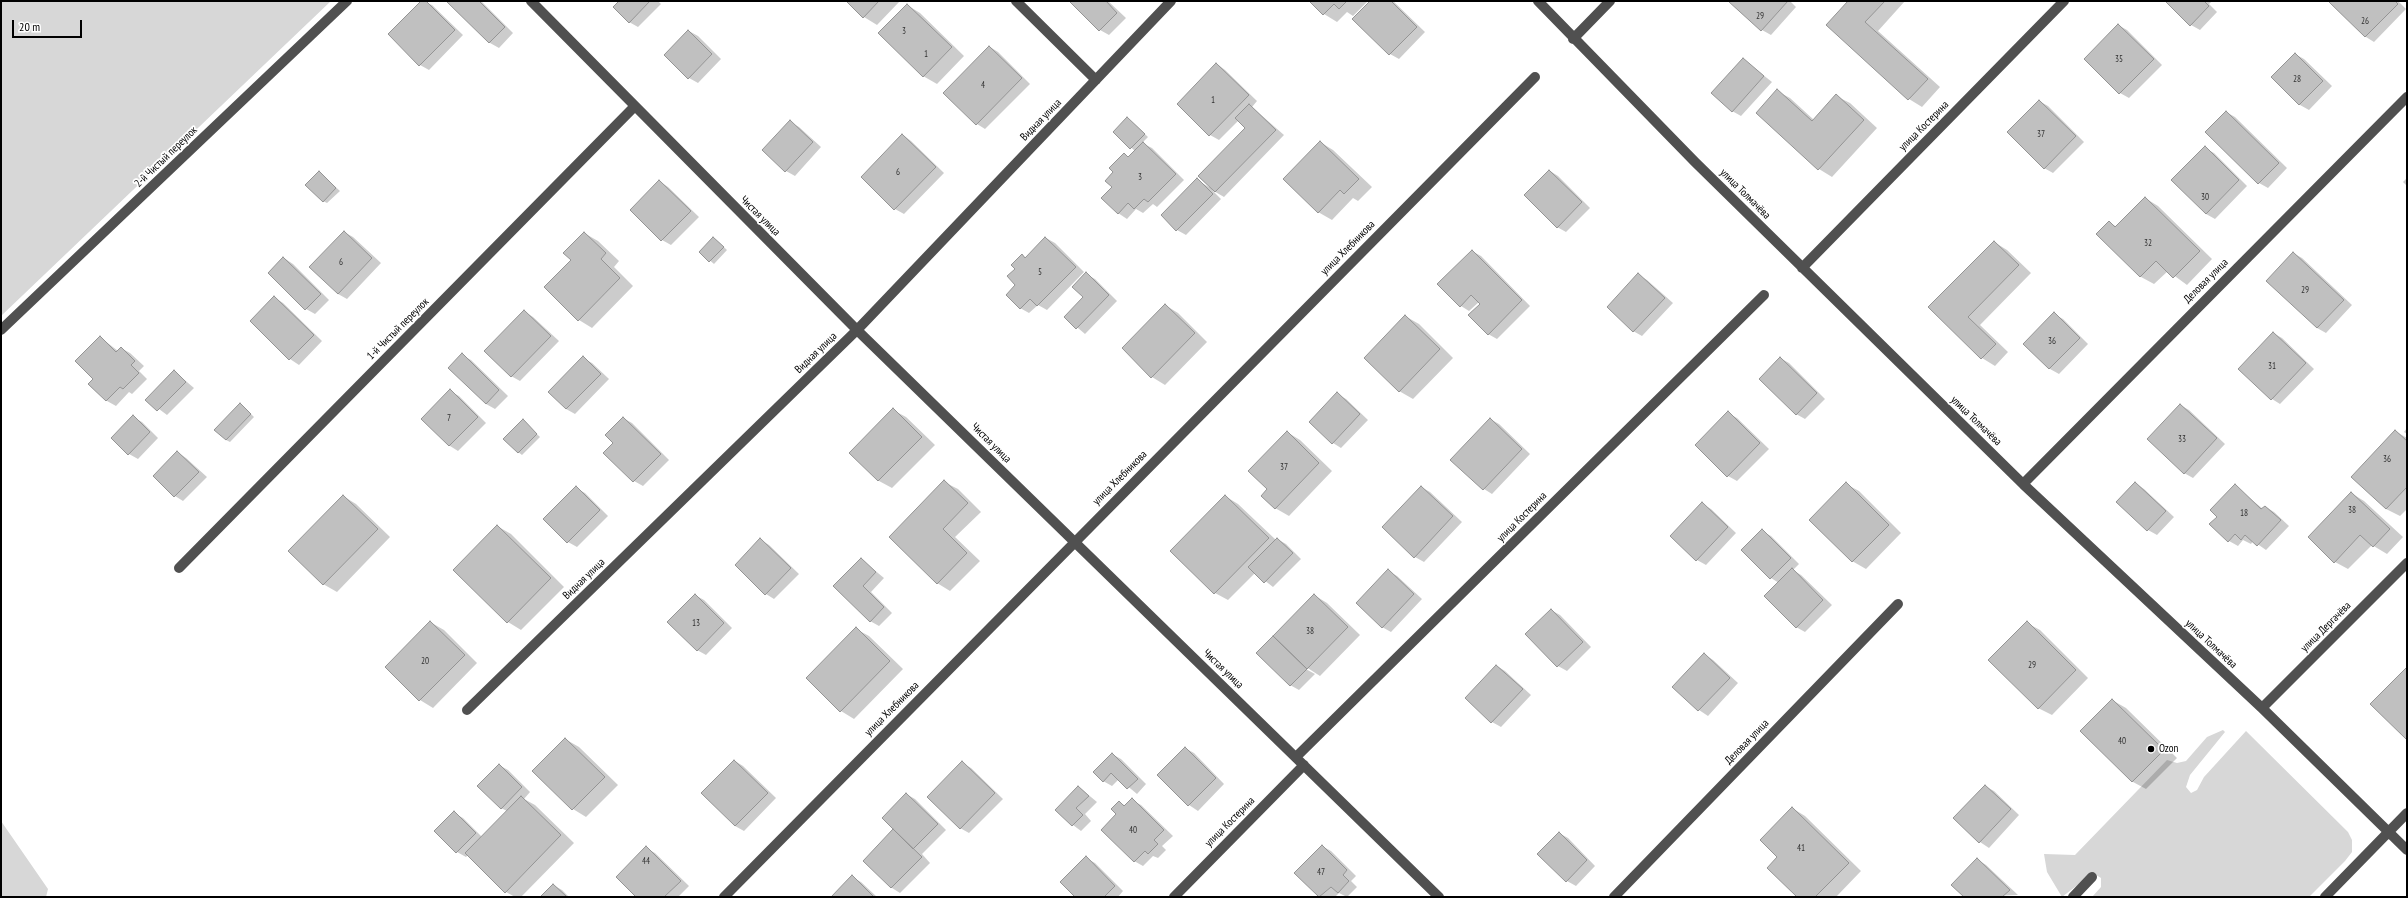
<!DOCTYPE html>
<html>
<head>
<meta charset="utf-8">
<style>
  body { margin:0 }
  #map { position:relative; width:2408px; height:898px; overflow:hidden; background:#fff; font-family:"PT Sans Narrow",sans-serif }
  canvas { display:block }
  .frame { position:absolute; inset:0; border:2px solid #000; pointer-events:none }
  .scale { position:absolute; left:12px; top:20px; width:70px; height:18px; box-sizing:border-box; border:2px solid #000; border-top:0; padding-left:5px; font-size:12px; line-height:14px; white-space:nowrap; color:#000; -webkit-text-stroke:3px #fff; paint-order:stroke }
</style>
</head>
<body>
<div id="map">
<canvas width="2408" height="898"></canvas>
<div class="frame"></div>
<div class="scale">20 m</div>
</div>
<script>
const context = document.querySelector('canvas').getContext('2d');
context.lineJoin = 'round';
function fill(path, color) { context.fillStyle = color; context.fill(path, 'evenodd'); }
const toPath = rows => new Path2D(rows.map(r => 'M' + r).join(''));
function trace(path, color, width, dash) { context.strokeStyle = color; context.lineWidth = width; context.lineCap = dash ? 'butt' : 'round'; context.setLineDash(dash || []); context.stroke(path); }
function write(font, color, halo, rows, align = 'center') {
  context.font = font + ' "PT Sans Narrow",sans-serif'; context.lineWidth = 3.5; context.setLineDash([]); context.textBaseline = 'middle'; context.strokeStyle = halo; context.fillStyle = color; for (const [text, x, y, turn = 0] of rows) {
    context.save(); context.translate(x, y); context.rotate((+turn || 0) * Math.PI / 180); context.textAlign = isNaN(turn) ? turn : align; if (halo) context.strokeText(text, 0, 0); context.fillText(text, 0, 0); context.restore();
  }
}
fill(toPath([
  [1,1,331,1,1,316],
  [2223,730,2225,732,2190,775,2186,787,2191,793,2197,790,2204,777,2246,731,2348,832,2352,840,2352,852,2345,861,2309,897,2092,897,2101,887,2101,878,2093,873,2062,897,2047,872,2044,854,2075,855,2167,760,2177,763,2186,761,2207,737],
  [1,821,48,889,46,897,1,897]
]), '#d7d7d7');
fill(toPath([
  [422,1,432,5,463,35,429,70,420,65,389,34],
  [448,1,481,1,513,33,499,48,490,43],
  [620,1,658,1,661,4,638,27,629,22],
  [847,1,900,1,877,25,864,17],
  [1070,1,1108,1,1126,18,1109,35,1100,30],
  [1310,1,1368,1,1353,16,1347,12,1337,22,1324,14],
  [1371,1,1393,1,1425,32,1399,59,1390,54],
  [1730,1,1790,1,1796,7,1771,35,1762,30],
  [1849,1,1905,1,1878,31,1940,87,1922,107,1909,99,1827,25],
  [2167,1,2212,1,2209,4,2217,12,2200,30,2191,25],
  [2329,1,2398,1,2406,9,2374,42,2366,37],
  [907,5,920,13,964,56,937,84,923,76],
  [2118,25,2127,30,2162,65,2129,98,2120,93,2085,59],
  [689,31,698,36,721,59,698,83,689,78],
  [990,47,998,52,1030,84,985,129,977,124],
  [2295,54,2304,59,2332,86,2309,110,2300,105,2272,77],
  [1743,59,1772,82,1741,116,1732,111],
  [1217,64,1225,70,1257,101,1252,107,1284,135,1224,197,1212,190,1221,199,1186,235,1177,230,1197,180,1209,187,1247,127,1239,120,1219,140,1210,135,1178,104],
  [1777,91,1790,98,1814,120,1836,96,1850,103,1877,128,1832,177,1819,169,1757,113],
  [2039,101,2048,106,2084,142,2053,173,2044,168],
  [2226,112,2235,117,2287,168,2268,188,2259,183],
  [1128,118,1148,137,1142,143,1152,148,1184,180,1157,207,1153,204,1143,213,1136,209,1127,219,1118,213,1113,187,1115,172,1124,154,1129,157,1135,151,1114,132],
  [790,122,799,127,821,147,795,176,786,171],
  [903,135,911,141,944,173,904,214,895,209],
  [1320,142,1333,150,1372,187,1358,201,1353,198,1332,220,1318,212],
  [2205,148,2214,153,2247,186,2215,219,2206,214],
  [1550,171,1558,176,1590,208,1566,232,1557,227],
  [319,172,340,191,327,203,323,201],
  [2407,178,2407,186,2403,182],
  [659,181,668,187,699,217,671,245,662,240,631,210],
  [2145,198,2158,206,2212,259,2187,285,2168,271,2154,284,2141,277,2097,234,2109,222,2117,227],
  [344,232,353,237,381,263,347,299,338,294],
  [584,233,598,241,619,261,614,267,633,286,592,328,579,320,572,260],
  [714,238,727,250,714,264,700,252],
  [1046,238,1055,243,1084,272,1047,310,1038,305,1029,313,1020,308,1016,269,1022,255,1026,258],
  [1994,242,2007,250,2031,273,1980,325,2008,352,1995,366,1982,358,1930,307],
  [1472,251,1481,256,1530,306,1497,339,1488,334,1481,304,1479,302,1469,311,1461,306],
  [2293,253,2302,258,2352,305,2326,333,2317,328],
  [284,258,293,264,329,300,315,314,306,309,269,273],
  [1086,274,1095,279,1117,301,1085,334,1065,317,1084,297],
  [1638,275,1647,280,1673,303,1642,336,1633,331],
  [275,298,283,303,322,341,299,365,290,359,251,321],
  [1165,305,1178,313,1207,342,1165,385,1152,377],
  [525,312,533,317,559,341,520,381,511,376],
  [2054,314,2063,319,2088,344,2059,374,2050,369,2025,344],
  [1405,316,1419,324,1453,358,1413,399,1399,391],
  [2273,333,2282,338,2314,369,2280,404,2272,399],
  [100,337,118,351,121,348,130,353,144,366,139,371,147,379,132,394,129,392,116,406,107,401,90,384,95,379],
  [462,355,471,360,508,396,495,409,486,404],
  [583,358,592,363,609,379,575,414,566,409],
  [1780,358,1789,363,1825,399,1805,419,1796,414],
  [174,371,194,388,167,415,147,400],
  [450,391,459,396,486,423,458,451,450,446],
  [1337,394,1346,399,1368,420,1341,448,1333,443],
  [2180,405,2189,410,2225,444,2193,478,2184,473],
  [244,407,254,417,230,442,226,440],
  [893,410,906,417,935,445,892,488,879,481,850,453],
  [1728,413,1737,418,1769,449,1737,481,1728,476],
  [133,417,142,422,158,438,138,459,129,454],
  [623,418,632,423,669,460,643,486,634,481,615,443],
  [1490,419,1499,424,1530,454,1492,494,1484,489],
  [523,421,540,437,522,455,518,452],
  [2407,428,2407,434,2404,432],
  [2395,431,2407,438,2407,509,2400,516,2386,509,2353,477],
  [1287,432,1300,440,1332,471,1289,516,1275,508,1269,489],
  [177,452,186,458,207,477,183,501,175,496],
  [944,482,958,489,981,512,955,537,980,561,950,591,937,583],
  [2135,483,2144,489,2174,517,2157,535,2148,530,2117,502],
  [1846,484,1859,491,1901,533,1866,569,1852,561],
  [2235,486,2263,509,2266,507,2274,512,2289,526,2266,550,2253,541,2251,544,2243,540,2238,546,2229,541,2218,516],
  [1421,487,1430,492,1462,522,1424,562,1415,557,1383,527],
  [576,488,585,493,608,516,577,547,568,542],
  [2351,493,2364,501,2403,537,2387,554,2372,545,2348,569,2335,562],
  [343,496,356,504,390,537,337,592,323,584],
  [1225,496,1238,504,1276,540,1277,539,1286,544,1301,559,1273,587,1255,573,1228,600,1215,593],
  [1702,504,1711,509,1736,533,1706,565,1697,560],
  [497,526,511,534,564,587,521,630,508,622],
  [1762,531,1771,536,1799,564,1793,570,1801,575,1832,605,1805,632,1796,627,1779,583,1771,578,1743,550],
  [761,540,769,545,799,574,774,599,766,594],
  [861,559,884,578,871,592,892,613,879,626,870,621,834,586],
  [1388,571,1397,576,1422,599,1391,632,1382,627],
  [695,595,704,600,732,628,706,655,697,650],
  [1314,595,1327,603,1360,635,1320,676,1303,665,1302,667,1315,674,1299,690,1290,685],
  [1551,610,1560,615,1591,647,1567,671,1558,666,1527,634],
  [430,622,444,630,477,663,433,708,420,700,386,667],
  [2027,623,2040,630,2088,678,2052,715,2038,708],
  [856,629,869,636,903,669,854,719,841,711],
  [1704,654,1713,660,1738,683,1708,716,1699,710,1674,687],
  [1497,666,1505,671,1531,695,1501,727,1492,722],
  [2112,700,2126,708,2177,758,2146,789,2133,782,2082,731],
  [565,739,579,747,618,785,586,817,573,809,534,771],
  [1185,748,1194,753,1224,784,1198,811,1189,805,1158,775],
  [1112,754,1121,759,1146,784,1137,794,1119,779,1112,786,1103,781],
  [735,761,743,766,776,798,744,831,735,826],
  [962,763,971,768,1003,799,969,833,960,828],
  [499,765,508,770,530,792,524,799,535,805,574,843,521,897,515,897,506,892,468,855,466,857,457,852,436,831,454,813,463,818,482,837,507,811,501,808],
  [1985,786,1994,791,2019,815,1989,848,1980,842,1955,818],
  [1079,787,1097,802,1085,814,1091,821,1081,831,1073,825],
  [906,794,915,799,946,830,922,854,930,863,900,893,892,888,864,861,895,829],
  [1132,800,1141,805,1173,836,1162,846,1166,850,1158,858,1153,856,1143,866,1134,861,1118,814,1119,802,1126,806],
  [1792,808,1805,816,1861,871,1836,897,1798,897,1778,857],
  [1559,833,1568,838,1595,866,1576,886,1567,881,1539,854],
  [1322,846,1331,851,1356,876,1351,881,1357,887,1347,897,1339,893,1335,897,1320,897,1296,873],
  [646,848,655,853,689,886,678,897,638,897],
  [1086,858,1095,863,1123,891,1118,897,1076,897],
  [1978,860,1986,865,2018,895,1965,897],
  [852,877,861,882,877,897,832,897],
  [553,885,562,890,569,897,541,897]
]), '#0003');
const building = toPath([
  [421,1,426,1,455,30,419,66,388,34,421,1],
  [446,1,479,1,505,27,489,43,446,1],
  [619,1,650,1,629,23,613,7,619,1],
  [846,1,879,1,863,18,846,1],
  [1069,1,1106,1,1117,13,1099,31,1069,1],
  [1309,1,1347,1,1339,9,1334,4,1323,15,1309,1],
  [1370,1,1391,1,1417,27,1389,55,1352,19,1370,1],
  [1728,1,1788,1,1761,31,1728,1],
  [1848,1,1885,1,1865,22,1928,79,1908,100,1826,25,1848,1],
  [2165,1,2204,1,2209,6,2190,26,2165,1],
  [2328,1,2395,1,2398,4,2365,37,2328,1],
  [907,4,952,47,923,77,878,33,907,4],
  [2118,24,2154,59,2119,94,2084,59,2118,24],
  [688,30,712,54,688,79,664,55,688,30],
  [989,46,1022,78,976,125,943,93,989,46],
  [2295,53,2323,81,2299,105,2271,77,2295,53],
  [1743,58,1764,76,1732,112,1711,93,1743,58],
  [1216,63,1249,95,1209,136,1177,104,1216,63],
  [1777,89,1812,121,1836,94,1864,120,1818,170,1756,113,1777,89],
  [2039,100,2076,136,2044,169,2007,132,2039,100],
  [1249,104,1276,130,1215,192,1198,176,1245,128,1235,118,1249,104],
  [2226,111,2279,163,2258,184,2205,132,2226,111],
  [1127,117,1145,134,1130,149,1113,132,1127,117],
  [790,120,813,142,785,172,762,150,790,120],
  [902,134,936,167,894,210,861,177,902,134],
  [1320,141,1359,179,1344,194,1340,190,1318,213,1283,179,1320,141],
  [1143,142,1176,174,1148,202,1144,199,1134,209,1128,203,1118,214,1101,198,1112,187,1105,181,1113,172,1109,168,1124,153,1128,157,1143,142],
  [2205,146,2239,180,2206,214,2171,180,2205,146],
  [1549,170,1582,202,1557,228,1524,195,1549,170],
  [319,171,336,188,323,202,305,185,319,171],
  [1197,178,1213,194,1176,231,1161,215,1197,178],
  [659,180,691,211,661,241,630,210,659,180],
  [2145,197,2200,251,2173,278,2156,261,2140,277,2096,234,2109,221,2115,227,2145,197],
  [344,231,372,258,338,294,309,267,344,231],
  [584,232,606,253,601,259,620,278,578,321,544,287,571,260,563,253,584,232],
  [713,237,724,247,709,262,699,252,713,237],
  [1045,237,1076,267,1037,306,1030,299,1020,309,1006,295,1015,285,1007,276,1015,269,1011,265,1022,254,1025,258,1045,237],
  [1994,241,2019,265,1968,317,1996,344,1981,359,1928,307,1994,241],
  [1472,250,1522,300,1488,335,1468,315,1480,304,1471,295,1460,307,1437,284,1472,250],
  [2293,252,2344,300,2317,328,2266,281,2293,252],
  [283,257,321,294,305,310,268,273,283,257],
  [1086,272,1109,295,1076,329,1064,317,1083,297,1072,287,1086,272],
  [1638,273,1665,298,1633,332,1607,307,1638,273],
  [274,296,314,335,289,360,250,321,274,296],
  [1165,304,1195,333,1151,378,1122,348,1165,304],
  [524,310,551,336,511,377,484,351,524,310],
  [2054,312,2080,338,2049,369,2023,344,2054,312],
  [1405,315,1440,349,1399,392,1364,358,1405,315],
  [2273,332,2306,363,2271,400,2238,369,2273,332],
  [100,336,116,352,121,347,135,361,131,365,139,373,123,389,120,387,106,401,88,384,93,379,75,361,100,336],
  [462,353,499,390,486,404,448,368,462,353],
  [583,356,601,374,566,409,548,392,583,356],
  [1780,357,1817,393,1796,415,1759,379,1780,357],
  [174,370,186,382,157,411,145,400,174,370],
  [450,389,478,417,449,446,421,419,450,389],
  [1337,392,1360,414,1332,444,1309,422,1337,392],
  [240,403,251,414,226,440,214,430,240,403],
  [2180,404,2217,438,2184,474,2147,439,2180,404],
  [893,408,922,437,878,481,849,453,893,408],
  [1728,411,1760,443,1727,477,1695,445,1728,411],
  [133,415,150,432,128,455,111,438,133,415],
  [623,417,661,454,633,482,603,453,613,443,605,435,623,417],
  [1490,418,1522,449,1483,490,1450,460,1490,418],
  [523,419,537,434,518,453,503,439,523,419],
  [2395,430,2407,441,2407,487,2386,509,2351,477,2395,430],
  [1287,431,1319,463,1275,509,1261,496,1267,489,1248,471,1287,431],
  [177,451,199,472,174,497,153,476,177,451],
  [944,480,968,503,943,529,967,553,937,584,889,537,944,480],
  [1846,482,1889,525,1852,562,1809,520,1846,482],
  [2135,482,2166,511,2147,531,2116,502,2135,482],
  [2235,484,2261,509,2265,506,2281,520,2257,546,2245,535,2241,540,2235,534,2228,542,2209,524,2217,517,2210,510,2235,484],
  [576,486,600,510,567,543,543,519,576,486],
  [1421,486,1453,516,1414,558,1382,527,1421,486],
  [2351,492,2390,529,2373,547,2360,535,2334,563,2308,537,2351,492],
  [343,495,378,529,323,585,288,551,343,495],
  [1225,495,1269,538,1214,594,1170,551,1225,495],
  [1702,502,1728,527,1696,561,1670,536,1702,502],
  [497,525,551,578,507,623,453,570,497,525],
  [1762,529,1791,558,1770,579,1741,550,1762,529],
  [760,538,791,568,765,595,735,565,760,538],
  [1277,538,1293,553,1264,583,1248,567,1277,538],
  [861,558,876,572,863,586,884,607,870,622,833,586,861,558],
  [1792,568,1823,600,1796,628,1764,596,1792,568],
  [1388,569,1414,594,1382,628,1356,603,1388,569],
  [695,594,724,623,697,651,667,622,695,594],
  [1314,594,1348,627,1307,669,1273,636,1314,594],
  [1551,609,1583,642,1557,667,1525,634,1551,609],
  [430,621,465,655,419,701,385,667,430,621],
  [2027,621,2076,670,2038,709,1988,660,2027,621],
  [856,627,890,661,840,712,806,678,856,627],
  [1273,636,1307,669,1290,686,1256,653,1273,636],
  [1704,653,1730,678,1698,711,1672,687,1704,653],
  [1496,665,1523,689,1491,723,1465,698,1496,665],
  [2407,667,2407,738,2406,739,2370,704,2407,667],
  [2112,699,2164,750,2132,782,2080,731,2112,699],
  [565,738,605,777,572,810,532,771,565,738],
  [1185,747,1216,778,1188,806,1157,775,1185,747],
  [1112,753,1138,779,1127,789,1111,773,1103,782,1093,772,1112,753],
  [734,760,768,793,735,826,701,793,734,760],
  [962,761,995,793,960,829,927,797,962,761],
  [499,764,522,787,501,809,477,786,499,764],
  [1985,785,2011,809,1979,843,1953,818,1985,785],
  [1078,786,1089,796,1076,808,1083,815,1072,826,1055,810,1078,786],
  [906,793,938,824,913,849,882,818,906,793],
  [521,796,561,835,505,893,465,853,521,796],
  [1132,798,1164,830,1154,840,1158,844,1148,854,1145,851,1134,862,1101,830,1116,814,1111,809,1119,801,1124,806,1132,798],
  [1792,807,1849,863,1815,897,1797,897,1767,868,1777,857,1760,840,1792,807],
  [454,811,476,833,456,853,434,831,454,811],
  [893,829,922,857,891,888,863,861,893,829],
  [1559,832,1587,860,1566,882,1537,854,1559,832],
  [1322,845,1347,870,1343,875,1349,881,1338,893,1331,887,1319,897,1294,873,1322,845],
  [646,846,681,881,664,897,636,897,616,877,646,846],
  [1086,856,1115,886,1104,897,1075,897,1060,882,1086,856],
  [1977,858,2010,890,2002,897,1964,897,1951,885,1977,858],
  [852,875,874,897,831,897,852,875],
  [553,884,567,897,540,897,553,884]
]);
fill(building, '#c0c0c0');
trace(building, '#949494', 1);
trace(toPath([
  [531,1,857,330,1439,897],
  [1016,1,1096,80],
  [1538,1,1695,162,2023,484,2262,708,2407,850],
  [1573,39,1610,1],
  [1802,268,2064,1],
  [1,330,347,1],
  [2023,484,2407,97],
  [179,568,634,107],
  [2262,708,2407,563],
  [467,710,857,330,1171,1],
  [1296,757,1764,295],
  [724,897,1535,77],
  [1174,897,1304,765],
  [1614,897,1898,604],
  [2073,897,2092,877],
  [2325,897,2407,813]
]), '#505050', 10);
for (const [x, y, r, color] of [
  [2151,749,4,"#000"]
]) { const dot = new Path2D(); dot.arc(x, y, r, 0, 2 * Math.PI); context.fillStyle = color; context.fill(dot); trace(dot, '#fff', 1.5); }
write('9px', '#303030', null, [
  ["29",1760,16],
  ["26",2365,21],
  ["3",904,31],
  ["1",926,54],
  ["35",2119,59],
  ["28",2297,79],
  ["4",983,85],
  ["1",1213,100],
  ["37",2041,134],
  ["6",898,172],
  ["3",1140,177],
  ["30",2205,197],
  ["32",2148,243],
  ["6",341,262],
  ["5",1040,272],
  ["29",2305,290],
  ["36",2052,341],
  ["31",2272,366],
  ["7",449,418],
  ["33",2182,439],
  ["36",2387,459],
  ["37",1284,467],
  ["38",2352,510],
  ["18",2244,513],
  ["13",696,623],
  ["38",1310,631],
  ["20",425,661],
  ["29",2032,665],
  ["40",2122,741],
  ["40",1133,830],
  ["41",1801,848],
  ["44",646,861],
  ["47",1321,872]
]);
write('11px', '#000', '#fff', [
  ["Видная улица",1041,120,-46],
  ["улица Костерина",1924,126,-45],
  ["2-й Чистый переулок",166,157,-44],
  ["улица Толмачёва",1745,194,45],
  ["Чистая улица",760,216,45],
  ["улица Хлебникова",1348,248,-45],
  ["Деловая улица",2206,281,-45],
  ["1-й Чистый переулок",398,329,-45],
  ["Видная улица",816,353,-44],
  ["улица Толмачёва",1976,421,44],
  ["Чистая улица",991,443,45],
  ["улица Хлебникова",1120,478,-45],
  ["улица Костерина",1522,517,-45],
  ["Видная улица",584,579,-44],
  ["улица Дергачёва",2326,627,-45],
  ["улица Толмачёва",2211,644,43],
  ["Чистая улица",1223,669,44],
  ["улица Хлебникова",892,709,-45],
  ["Деловая улица",1747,742,-46],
  ["улица Костерина",1230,822,-45]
]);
write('11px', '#000', '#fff', [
  ["Ozon",2159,749]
], 'left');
</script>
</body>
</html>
